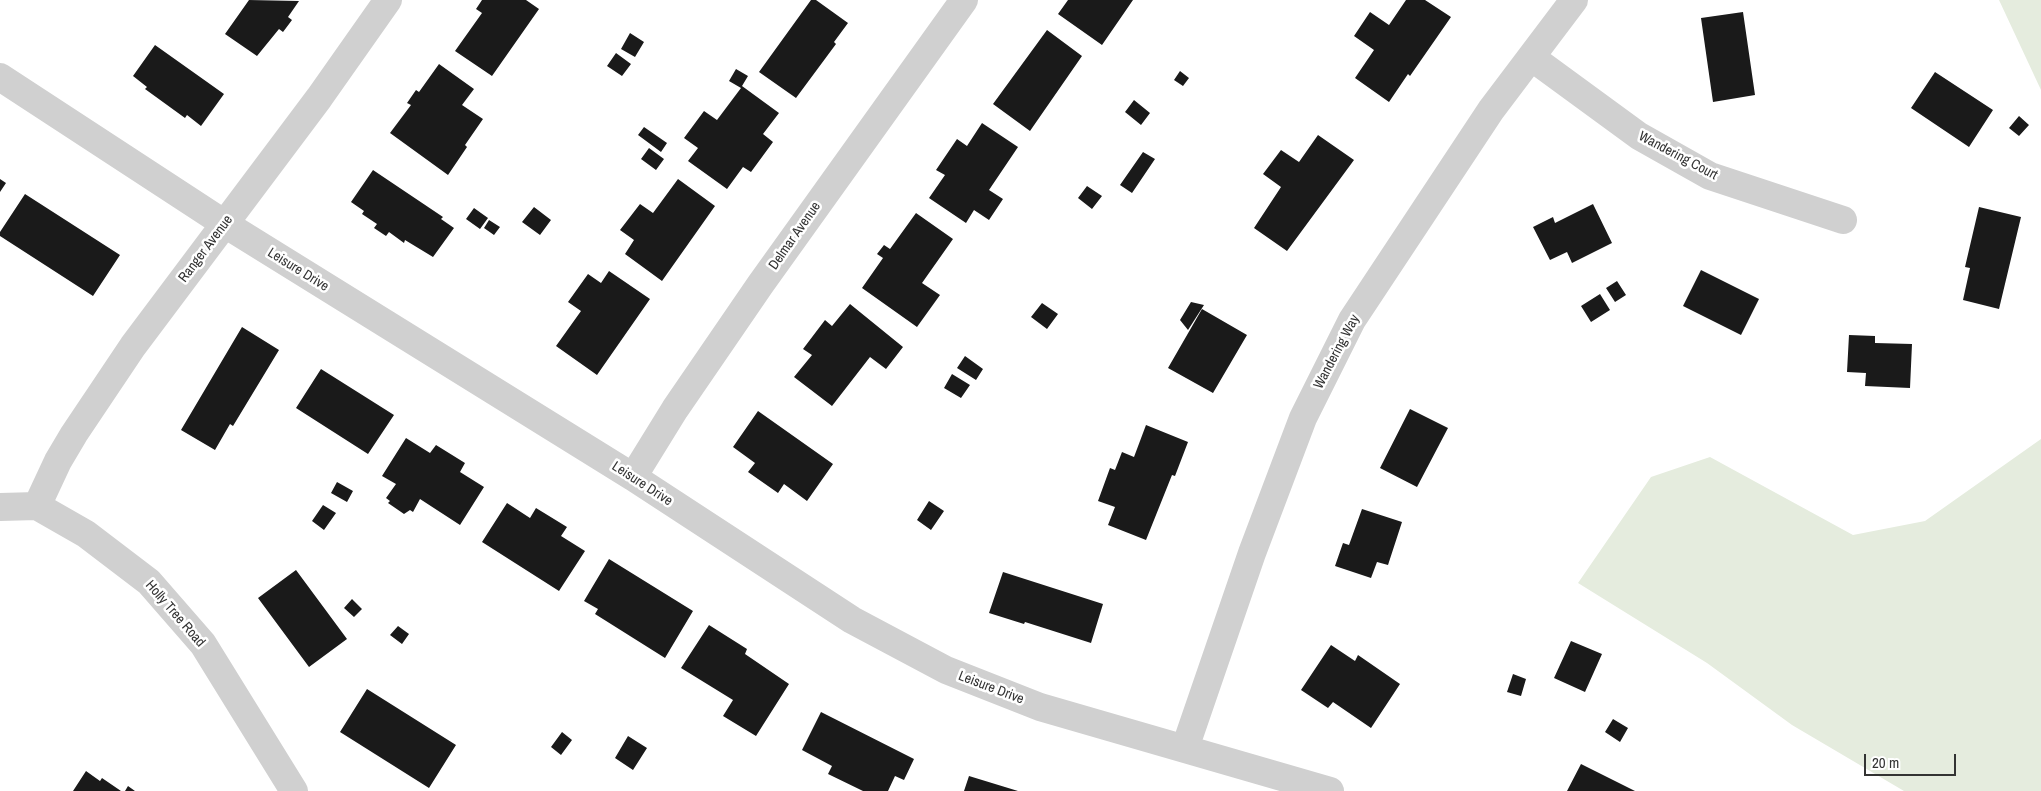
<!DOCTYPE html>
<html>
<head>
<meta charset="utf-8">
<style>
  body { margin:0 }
  #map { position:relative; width:2041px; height:791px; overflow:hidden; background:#fff; font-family:"Archivo Narrow",sans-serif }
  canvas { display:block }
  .scale { position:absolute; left:1864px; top:754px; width:92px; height:22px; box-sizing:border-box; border:2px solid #333; border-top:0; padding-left:6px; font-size:15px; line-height:18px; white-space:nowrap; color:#333; -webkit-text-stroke:4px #fff; paint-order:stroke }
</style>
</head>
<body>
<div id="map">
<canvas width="2041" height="791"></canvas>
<div class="scale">20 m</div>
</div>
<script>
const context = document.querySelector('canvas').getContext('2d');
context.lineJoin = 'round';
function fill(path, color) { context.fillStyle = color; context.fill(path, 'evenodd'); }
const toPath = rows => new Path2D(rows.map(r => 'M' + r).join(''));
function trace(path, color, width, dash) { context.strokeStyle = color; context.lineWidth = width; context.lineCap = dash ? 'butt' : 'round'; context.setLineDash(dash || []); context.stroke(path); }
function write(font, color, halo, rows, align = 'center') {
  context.font = font + ' "Archivo Narrow",sans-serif'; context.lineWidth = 5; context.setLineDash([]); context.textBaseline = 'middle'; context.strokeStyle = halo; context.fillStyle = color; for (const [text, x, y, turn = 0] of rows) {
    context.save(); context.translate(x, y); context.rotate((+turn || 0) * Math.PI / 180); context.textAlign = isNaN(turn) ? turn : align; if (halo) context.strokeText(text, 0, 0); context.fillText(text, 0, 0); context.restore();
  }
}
fill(toPath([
  [1999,0,2041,0,2041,90],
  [2041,439,2041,791,1904,791,1792,725,1707,663,1578,583,1651,477,1710,457,1853,535,1925,521]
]), '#e5ecde');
fill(toPath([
  [249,0,299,1,288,17,292,20,283,32,279,29,257,56,225,34],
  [482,0,526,0,539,9,492,76,455,51,482,13,476,9],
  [811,0,816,0,848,23,834,42,836,44,796,98,759,72],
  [1068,0,1133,0,1102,45,1058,14],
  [1406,0,1425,0,1451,17,1410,76,1408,74,1389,102,1355,78,1374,50,1354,36,1370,12,1389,25],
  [1743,12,1755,95,1713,102,1701,18],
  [1047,30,1082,56,1030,131,993,104],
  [630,33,644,42,635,57,621,49],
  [155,45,224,94,201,126,187,115,185,118,145,89,147,87,133,76],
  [616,53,631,64,622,76,607,66],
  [439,64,474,89,462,105,483,119,465,145,467,147,448,175,390,133,411,105,407,103,416,90,419,92],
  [736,69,748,76,742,86,779,113,763,134,773,142,751,172,743,167,727,189,688,161,698,148,684,138,704,111,717,120,741,88,729,81],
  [1180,71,1189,78,1183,86,1174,80],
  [1935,72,1993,110,1969,147,1911,108],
  [1134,100,1150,113,1141,125,1125,112],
  [2019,116,2029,125,2019,136,2009,128],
  [982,123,1018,147,989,190,1003,199,989,220,974,210,966,223,929,198,945,175,936,170,957,139,967,146],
  [644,127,667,143,661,152,638,135],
  [1318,135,1354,160,1287,251,1254,228,1281,187,1263,174,1281,150,1299,162],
  [649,148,664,159,656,170,641,159],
  [1143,152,1155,159,1132,193,1120,185],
  [373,170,443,217,441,219,454,228,433,257,405,240,404,243,389,232,386,236,374,228,377,224,362,214,364,211,351,202],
  [0,179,6,183,0,192],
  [678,179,715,206,662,281,625,254,634,240,620,230,640,204,653,213],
  [1087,186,1102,196,1092,209,1078,198],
  [25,194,120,255,93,296,0,236,0,232],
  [1593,204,1612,243,1572,263,1567,252,1550,260,1533,227,1553,217,1555,223],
  [534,207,551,220,540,235,522,222],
  [1979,207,2021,217,1999,309,1963,300,1970,268,1965,267],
  [474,208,488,218,480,229,466,219],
  [916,213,953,239,922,283,940,295,917,327,862,288,883,258,877,254,884,245,890,249],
  [489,220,500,227,494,235,484,228],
  [1701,270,1759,299,1741,335,1683,306],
  [609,271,650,299,597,375,556,346,581,311,568,302,588,274,601,283],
  [1617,281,1626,295,1615,302,1606,288],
  [1600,294,1610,310,1591,322,1581,306],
  [1191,302,1204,305,1188,330,1180,320],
  [1042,303,1058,314,1047,329,1031,317],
  [850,304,903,347,886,369,870,357,832,406,794,377,812,355,803,349,825,320,832,326],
  [1202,309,1247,335,1213,393,1168,368],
  [242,327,279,350,233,426,230,424,215,450,181,430],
  [1849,335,1875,336,1875,343,1912,344,1910,388,1865,386,1866,373,1847,372],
  [965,356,983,369,976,380,957,368],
  [321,369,394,415,368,454,296,408],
  [952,374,970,385,961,398,944,388],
  [1410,409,1448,428,1417,487,1380,468],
  [758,411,833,464,807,501,784,484,778,493,748,472,755,463,733,447],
  [1146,425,1188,442,1175,476,1172,475,1146,540,1108,525,1115,507,1098,501,1110,468,1115,470,1122,452,1134,457],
  [406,438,430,453,436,445,465,463,460,472,484,487,460,525,420,499,413,512,410,510,404,514,388,503,390,501,386,498,396,484,382,476],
  [337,482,353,491,347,502,331,493],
  [929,501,944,511,931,530,917,520],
  [507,503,530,518,536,508,567,527,561,536,585,551,559,591,482,542],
  [323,505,336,513,324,530,312,521],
  [1362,509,1402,522,1388,565,1377,562,1371,578,1335,566,1343,543,1349,545],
  [609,559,693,611,665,658,595,614,598,609,584,601],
  [296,570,347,639,309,667,258,598],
  [1003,572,1103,604,1091,643,1025,622,1024,624,989,613],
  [352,599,362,609,354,617,344,608],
  [709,625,747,649,745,654,789,684,756,736,723,716,733,700,681,668],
  [398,626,409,634,402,644,390,635],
  [1571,641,1602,654,1585,692,1554,678],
  [1331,645,1355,661,1358,655,1400,684,1371,728,1333,702,1328,708,1301,690],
  [1513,674,1526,679,1521,696,1507,692],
  [367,689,456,745,429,788,340,732],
  [821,712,914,759,904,780,895,776,888,791,863,791,828,774,832,766,802,750],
  [1613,719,1628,728,1620,742,1605,732],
  [562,732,572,740,561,755,551,747],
  [628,736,647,748,633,770,615,758],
  [1581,764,1635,791,1567,791],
  [86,771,100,781,102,778,121,791,73,791],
  [969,776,1018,791,964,791],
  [128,786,135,791,125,791]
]), '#1a1a1a');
trace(toPath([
  [1531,57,1639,136,1710,176,1843,220],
  [0,77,225,224,633,477,852,620,946,670,1040,707,1330,791],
  [633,477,675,409,760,285,964,0],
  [37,506,58,461,74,434,133,346,319,98,388,0],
  [0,507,37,506,86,534,149,582,203,644,294,791],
  [1185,748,1252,553,1303,418,1352,320,1491,110,1574,0]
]), '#d0d0d0', 28);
write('14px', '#333', '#fff', [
  ["Wandering Court",1678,156,28],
  ["Delmar Avenue",795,236,-55],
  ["Ranger Avenue",206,249,-53],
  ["Leisure Drive",298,270,32],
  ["Wandering Way",1337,352,-62],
  ["Leisure Drive",642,484,33],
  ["Holly Tree Road",175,614,49],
  ["Leisure Drive",991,688,21]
]);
</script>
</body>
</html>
